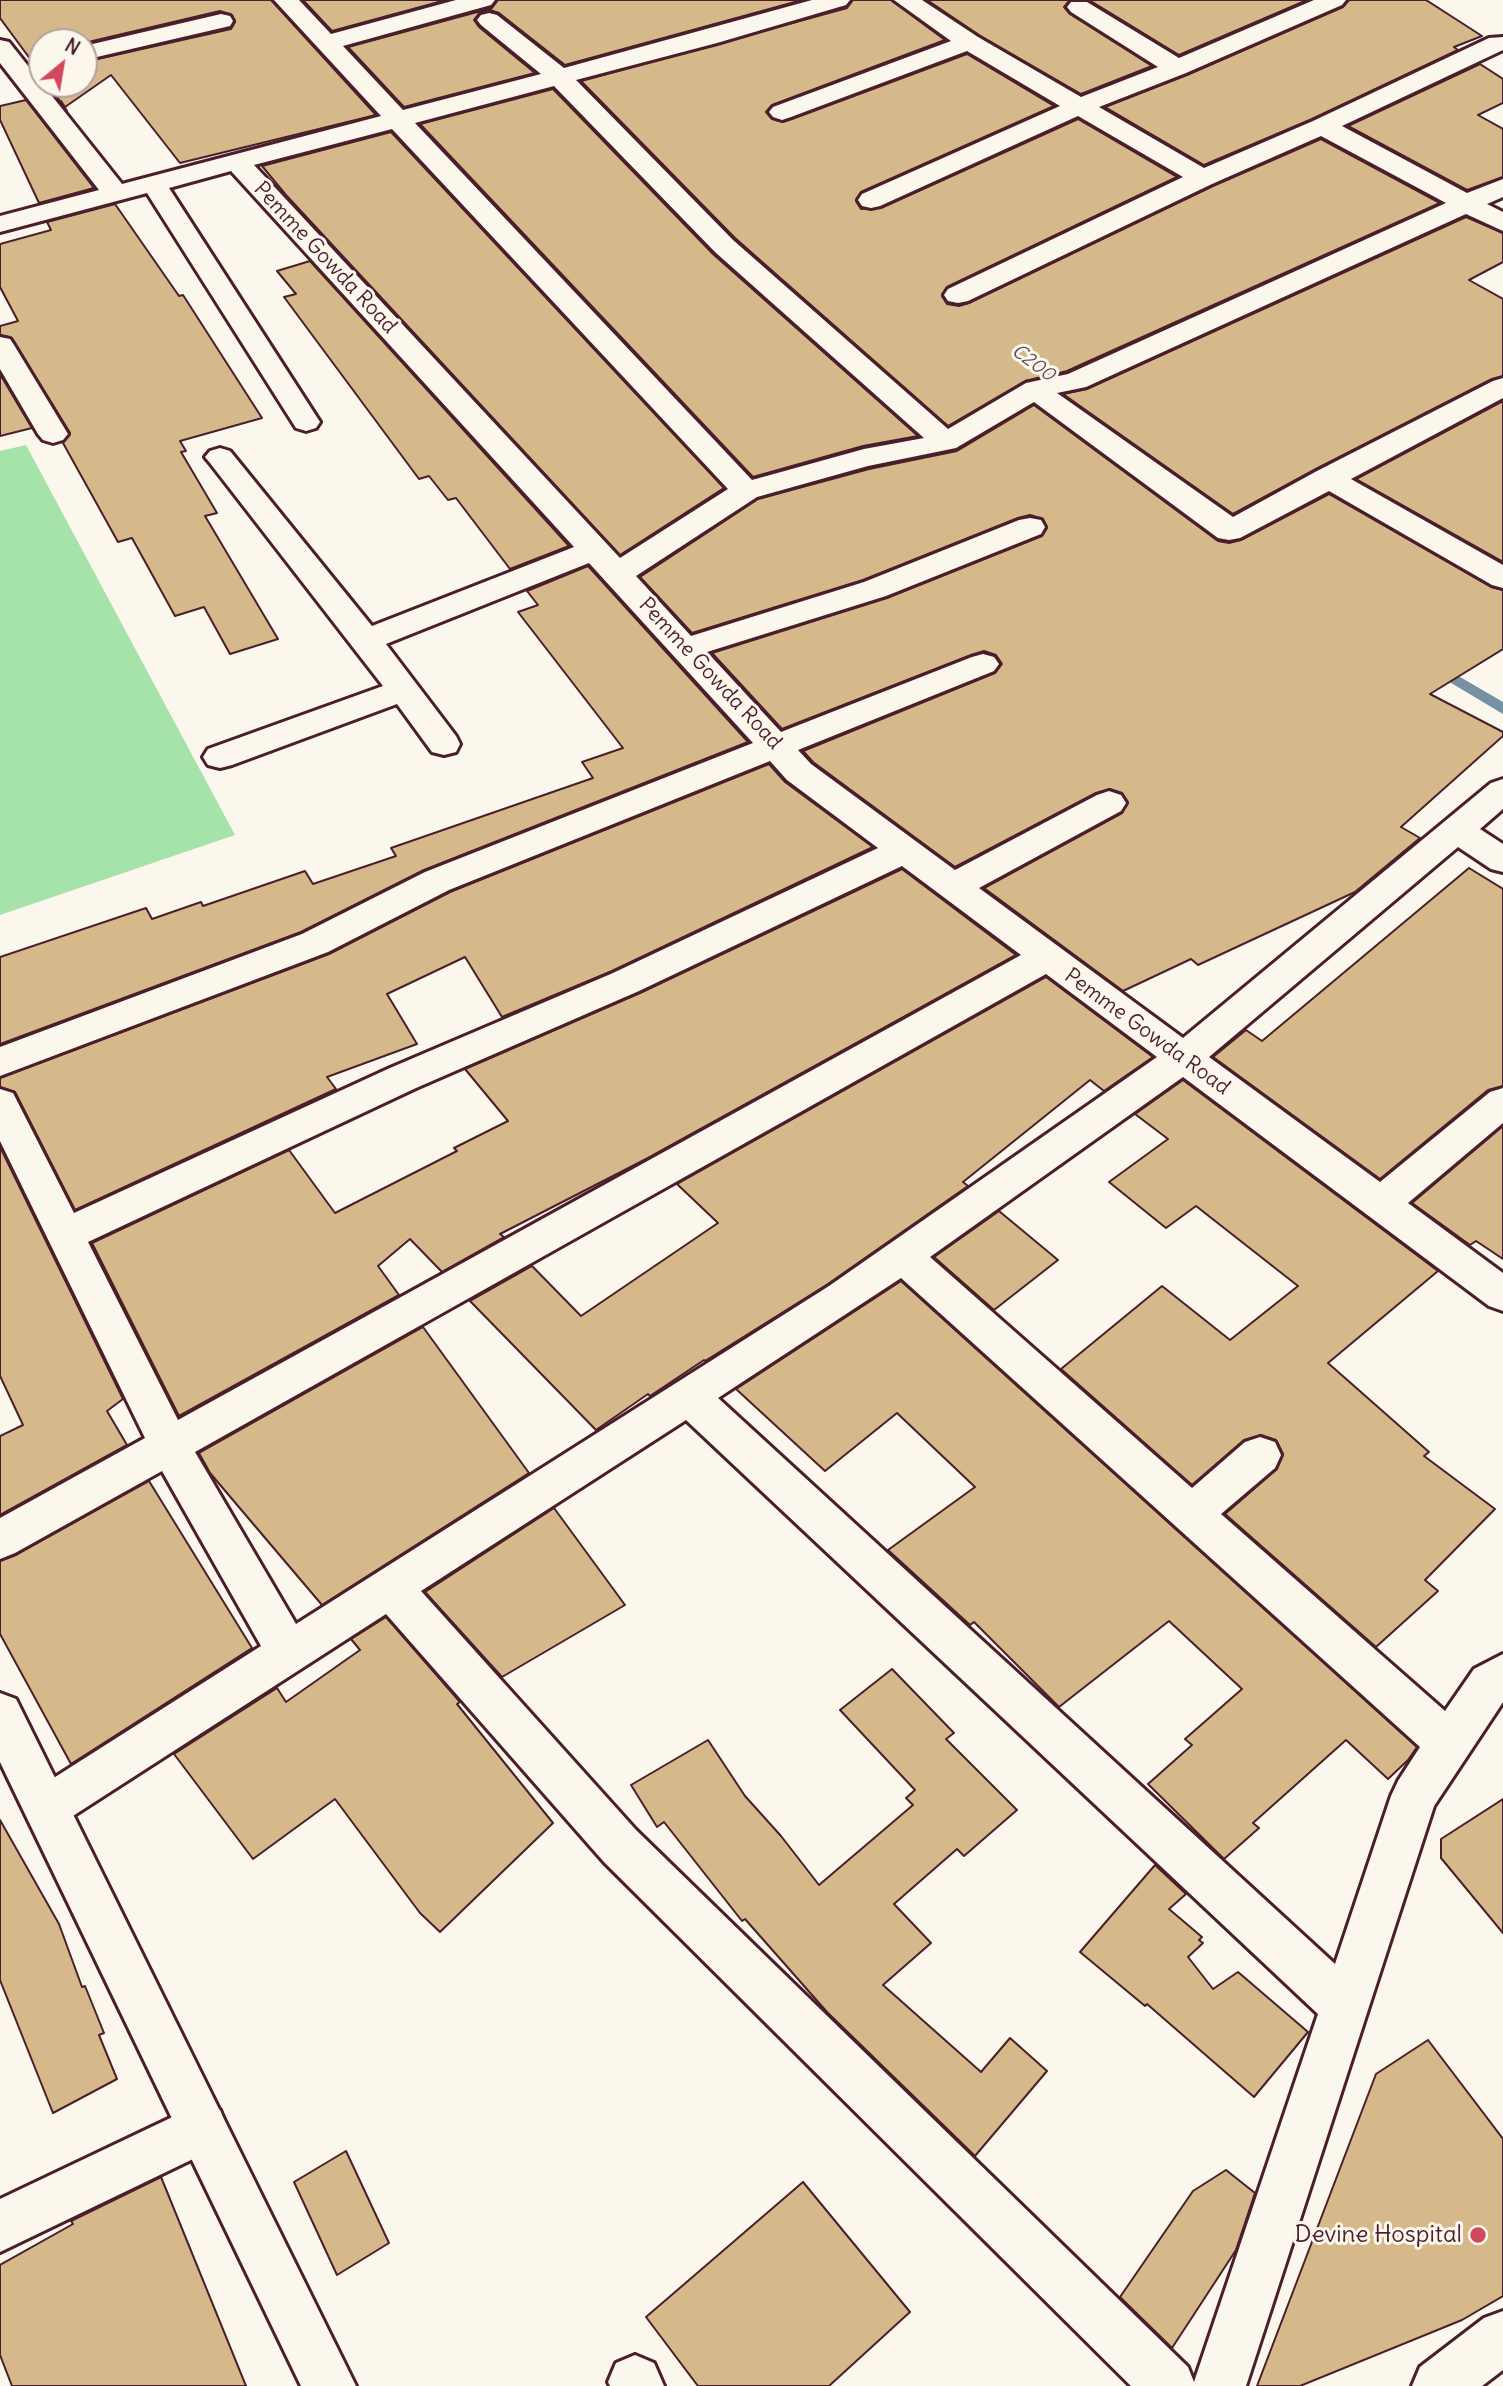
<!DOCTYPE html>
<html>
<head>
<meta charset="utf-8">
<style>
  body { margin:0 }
  #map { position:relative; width:1503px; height:2386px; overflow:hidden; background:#fbf7ec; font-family:Delius,sans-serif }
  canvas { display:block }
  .north { position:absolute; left:28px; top:28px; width:70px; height:70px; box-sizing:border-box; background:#fbf7ec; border:2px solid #b4a19f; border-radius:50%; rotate:30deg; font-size:19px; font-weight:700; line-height:28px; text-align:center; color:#4a1f2b }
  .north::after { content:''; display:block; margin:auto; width:24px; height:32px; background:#d1495b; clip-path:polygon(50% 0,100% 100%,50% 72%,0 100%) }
</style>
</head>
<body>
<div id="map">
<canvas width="1503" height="2386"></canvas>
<div class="north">N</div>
</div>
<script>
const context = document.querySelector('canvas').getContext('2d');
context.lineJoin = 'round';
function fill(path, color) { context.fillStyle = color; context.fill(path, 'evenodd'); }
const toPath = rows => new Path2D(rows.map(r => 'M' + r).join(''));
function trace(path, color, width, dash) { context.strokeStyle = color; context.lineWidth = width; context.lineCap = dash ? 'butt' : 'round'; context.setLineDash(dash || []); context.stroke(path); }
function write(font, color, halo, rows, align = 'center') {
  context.font = font + ' Delius,sans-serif'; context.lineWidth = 6; context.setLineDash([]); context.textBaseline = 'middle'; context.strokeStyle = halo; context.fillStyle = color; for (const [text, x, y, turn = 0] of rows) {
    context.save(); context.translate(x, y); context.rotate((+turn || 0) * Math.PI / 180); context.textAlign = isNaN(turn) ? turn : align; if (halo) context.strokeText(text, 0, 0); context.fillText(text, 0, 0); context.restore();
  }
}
fill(toPath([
  [26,445,235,835,0,915,0,451]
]), '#a6e3aa');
fill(toPath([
  [1436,663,1503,702,1503,714,1431,671,1429,668,1431,665,1436,663]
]), '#7691a4');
const building = toPath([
  [0,0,271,0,376,115,180,163,111,75,65,107,61,101,67,111,48,84,84,84,84,62,231,29,235,22,232,15,220,11,84,43,42,42,42,75,0,18,0,0],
  [303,0,446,0,332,31,303,0],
  [498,0,802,0,565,65,499,13,490,10,480,12,474,20,479,27,535,73,404,107,348,47,492,8,498,0],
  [853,0,891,0,945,40,772,105,766,112,772,119,783,122,792,119,967,54,1054,106,861,192,856,201,861,209,881,208,1078,119,1177,177,947,287,942,296,947,304,959,306,969,303,1213,186,1321,139,1440,203,1067,371,1025,381,948,426,735,238,581,81,847,8,853,0],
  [927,0,1070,0,1064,7,1070,14,1152,66,1081,94,979,35,927,0],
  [1089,0,1307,0,1179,55,1089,0],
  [1349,0,1426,0,1482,36,1454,47,1458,50,1312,119,1204,165,1105,107,1187,75,1343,7,1349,0],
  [1480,64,1503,79,1503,103,1478,115,1503,129,1503,177,1467,190,1348,126,1480,64],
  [553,89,713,254,918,436,863,446,753,477,420,124,553,89],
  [26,100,94,188,39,203,0,120,0,106,26,100],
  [391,132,724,488,620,555,286,195,262,166,391,132],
  [115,204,179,296,183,295,262,418,180,441,186,451,181,452,217,513,205,516,278,639,230,654,204,607,175,616,132,538,118,542,63,443,70,433,12,338,0,335,0,326,18,321,0,287,0,244,51,230,47,222,115,204],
  [1466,217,1503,233,1503,262,1469,280,1503,299,1503,376,1492,379,1316,469,1233,514,1063,394,1087,389,1466,217],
  [310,261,569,546,510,569,456,498,448,500,429,476,419,479,284,297,296,294,277,271,310,261],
  [0,374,32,428,0,436,0,374],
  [1503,401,1503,562,1356,479,1503,401],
  [1034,405,1218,541,1229,543,1241,540,1329,494,1491,587,1503,590,1503,649,1430,694,1503,732,1503,736,1401,827,1420,838,1355,892,1198,965,1191,959,1123,991,984,888,1122,813,1128,802,1122,793,1110,789,1096,793,955,867,813,762,803,751,995,673,1002,664,996,655,984,651,971,655,782,729,712,653,887,598,1042,536,1047,528,1043,519,1030,515,1018,518,863,580,692,633,640,577,758,499,869,469,957,451,1034,405],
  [588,566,748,742,424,870,301,932,0,1044,0,957,146,908,152,919,201,902,203,906,305,871,313,884,396,856,391,848,593,778,582,762,623,748,518,612,538,605,527,591,588,566],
  [769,764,785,782,873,847,612,971,502,1017,465,957,387,994,417,1044,327,1077,336,1089,75,1210,15,1092,0,1087,0,1078,329,954,450,892,769,764],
  [1469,868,1503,889,1503,1086,1488,1090,1380,1179,1213,1057,1246,1030,1262,1041,1469,868],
  [902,869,1016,955,648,1158,500,1234,504,1237,442,1272,410,1239,378,1266,399,1295,179,1416,92,1243,289,1150,335,1213,457,1151,454,1148,508,1121,465,1069,640,993,902,869],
  [1046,977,1153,1057,1104,1091,1090,1080,963,1182,968,1186,828,1284,705,1361,704,1360,650,1396,648,1394,596,1430,470,1301,532,1266,581,1316,718,1223,677,1184,1046,977],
  [1183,1080,1438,1271,1328,1363,1429,1452,1424,1456,1495,1509,1425,1580,1438,1591,1376,1647,1225,1514,1277,1469,1283,1454,1276,1440,1261,1435,1244,1440,1192,1485,1061,1369,1162,1286,1230,1340,1298,1286,1196,1206,1166,1228,1109,1182,1168,1139,1135,1114,1183,1080],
  [1503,1126,1503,1259,1476,1241,1470,1245,1412,1203,1503,1126],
  [0,1147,123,1399,107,1411,127,1445,0,1515,0,1436,23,1425,0,1376,0,1147],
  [999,1211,1058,1260,994,1310,934,1257,999,1211],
  [901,1281,1417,1747,1408,1760,1388,1779,1346,1740,1253,1823,1259,1828,1224,1859,1148,1784,1192,1745,1185,1739,1242,1689,1169,1621,1059,1707,974,1622,970,1625,888,1550,975,1487,897,1413,825,1471,736,1389,901,1281],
  [423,1327,529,1473,322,1605,210,1473,199,1453,423,1327],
  [149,1481,252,1648,71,1764,0,1634,0,1561,16,1555,149,1481],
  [554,1508,625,1605,502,1677,425,1592,554,1508],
  [386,1617,460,1702,457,1704,553,1823,440,1932,420,1913,335,1799,253,1859,174,1754,277,1688,286,1702,360,1650,351,1639,386,1617],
  [892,1669,954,1733,946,1739,1017,1810,964,1856,957,1849,894,1904,931,1943,883,1985,981,2072,1010,2038,1047,2071,975,2156,827,2012,745,1919,742,1921,664,1822,657,1827,631,1785,708,1740,745,1796,781,1836,819,1885,913,1805,906,1798,915,1790,840,1710,892,1669],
  [1503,1799,1503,1933,1441,1858,1441,1839,1503,1799],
  [0,1820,59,1924,82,1987,85,1986,104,2033,99,2035,117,2079,53,2113,0,1980,0,1820],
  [1155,1865,1186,1894,1169,1909,1202,1937,1199,1940,1203,1943,1188,1957,1213,1989,1238,1972,1308,2032,1254,2097,1147,2004,1145,2006,1080,1952,1155,1865],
  [1428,2040,1503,2139,1503,2296,1462,2320,1300,2386,1257,2386,1376,2074,1428,2040],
  [346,2151,389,2243,337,2275,294,2182,346,2151],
  [1226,2170,1255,2193,1236,2250,1172,2348,1120,2297,1193,2191,1226,2170],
  [161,2177,246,2386,12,2386,0,2355,0,2265,73,2224,71,2221,161,2177],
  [803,2182,910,2312,829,2386,698,2386,646,2317,803,2182]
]);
fill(building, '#d5b98a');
trace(building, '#4a1f2b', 2);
const street = toPath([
  [274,0,299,0,331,34,456,0,495,0,491,5,343,46,403,110,541,74,481,25,477,20,481,15,489,13,497,15,564,68,812,0,850,0,846,5,717,43,576,80,733,240,948,429,1026,383,1068,374,1446,203,1321,136,1212,184,968,301,958,303,948,301,944,295,948,289,1183,177,1078,116,880,206,871,208,862,206,858,200,862,194,1060,106,967,51,791,117,782,120,773,117,769,112,773,107,951,41,894,0,922,0,978,37,1081,97,1158,67,1071,12,1067,7,1071,2,1087,2,1179,58,1314,0,1346,0,1342,5,1186,73,1099,107,1204,168,1313,121,1489,38,1503,37,1503,50,1342,126,1467,193,1503,179,1503,197,1487,204,1503,212,1503,231,1466,214,1086,387,1057,393,1233,517,1317,471,1493,381,1503,378,1503,398,1351,479,1503,565,1503,588,1492,585,1329,491,1240,538,1229,540,1218,538,1034,402,956,448,868,466,757,497,636,576,691,636,864,582,1019,520,1030,518,1041,520,1045,527,1041,534,886,596,707,652,781,732,972,657,983,654,994,657,999,664,994,671,798,750,811,764,955,870,1097,795,1109,791,1121,795,1126,803,1121,811,979,888,1183,1038,1491,783,1503,779,1503,809,1480,829,1503,844,1503,872,1491,869,1458,847,1209,1057,1380,1182,1490,1092,1503,1088,1503,1123,1408,1203,1503,1273,1503,1311,1489,1306,1183,1077,930,1257,1192,1488,1245,1442,1260,1437,1275,1442,1281,1455,1275,1468,1221,1514,1445,1711,1474,1669,1503,1654,1503,1702,1434,1806,1246,2386,1131,2386,604,1862,386,1614,62,1823,46,1830,30,1823,23,1808,30,1793,261,1646,162,1471,15,1553,0,1559,0,1518,145,1438,0,1141,0,1089,13,1093,74,1213,390,1068,613,973,878,848,787,780,770,761,449,890,328,952,0,1076,0,1047,302,934,425,872,753,743,589,563,386,644,456,736,460,744,456,752,444,755,432,752,397,704,232,765,220,768,208,765,203,757,208,749,383,686,210,463,205,457,210,451,220,448,230,451,372,626,574,547,231,171,169,188,320,422,316,428,306,431,296,428,147,193,0,232,0,216,99,190,0,63,0,40,9,42,122,184,381,116,274,0],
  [554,86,715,252,924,438,864,449,752,480,415,123,554,86],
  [392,129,728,489,620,558,254,165,392,129],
  [902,866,1021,955,178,1420,88,1242,416,1088,639,991,902,866],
  [1046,974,1157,1057,829,1286,296,1624,195,1452,1046,974],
  [901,1278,1420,1747,1398,1781,1391,1796,1335,1964,718,1398,901,1278],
  [686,1420,1318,2014,1194,2382,1188,2367,636,1830,421,1591,686,1420],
  [221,14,230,16,233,21,230,26,84,60,84,46,221,14],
  [0,337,10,339,14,345,68,434,63,440,53,443,43,440,38,434,0,369,0,337],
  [202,2103,220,2110,227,2128,220,2146,0,2252,0,2199,202,2103],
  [635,2355,654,2363,664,2386,610,2386,608,2382,616,2363,635,2355]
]);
const secondary = toPath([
  [0,1693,16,1699,356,2386,301,2386,0,1762,0,1693],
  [1503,2311,1503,2370,1482,2386,1412,2386,1420,2367,1484,2318,1503,2311]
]);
trace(street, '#4a1f2b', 6);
trace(secondary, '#4a1f2b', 6);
fill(street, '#fbf7ec');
fill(secondary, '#fbf7ec');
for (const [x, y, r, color] of [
  [1478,2235,9,"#d1495b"]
]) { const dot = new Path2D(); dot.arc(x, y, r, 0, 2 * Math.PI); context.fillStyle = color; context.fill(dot); trace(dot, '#fbf7ec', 2.5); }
write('italic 19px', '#5c4e5e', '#fbf7ec', [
  ["C200",1033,363,37]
]);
write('21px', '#4a1f2b', '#fbf7ec', [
  ["Pemme Gowda Road",325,258,47],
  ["Pemme Gowda Road",710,674,47],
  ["Pemme Gowda Road",1147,1032,36]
]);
write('24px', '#4a1f2b', '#fbf7ec', [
  ["Devine Hospital",1462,2235]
], 'right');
</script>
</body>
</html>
